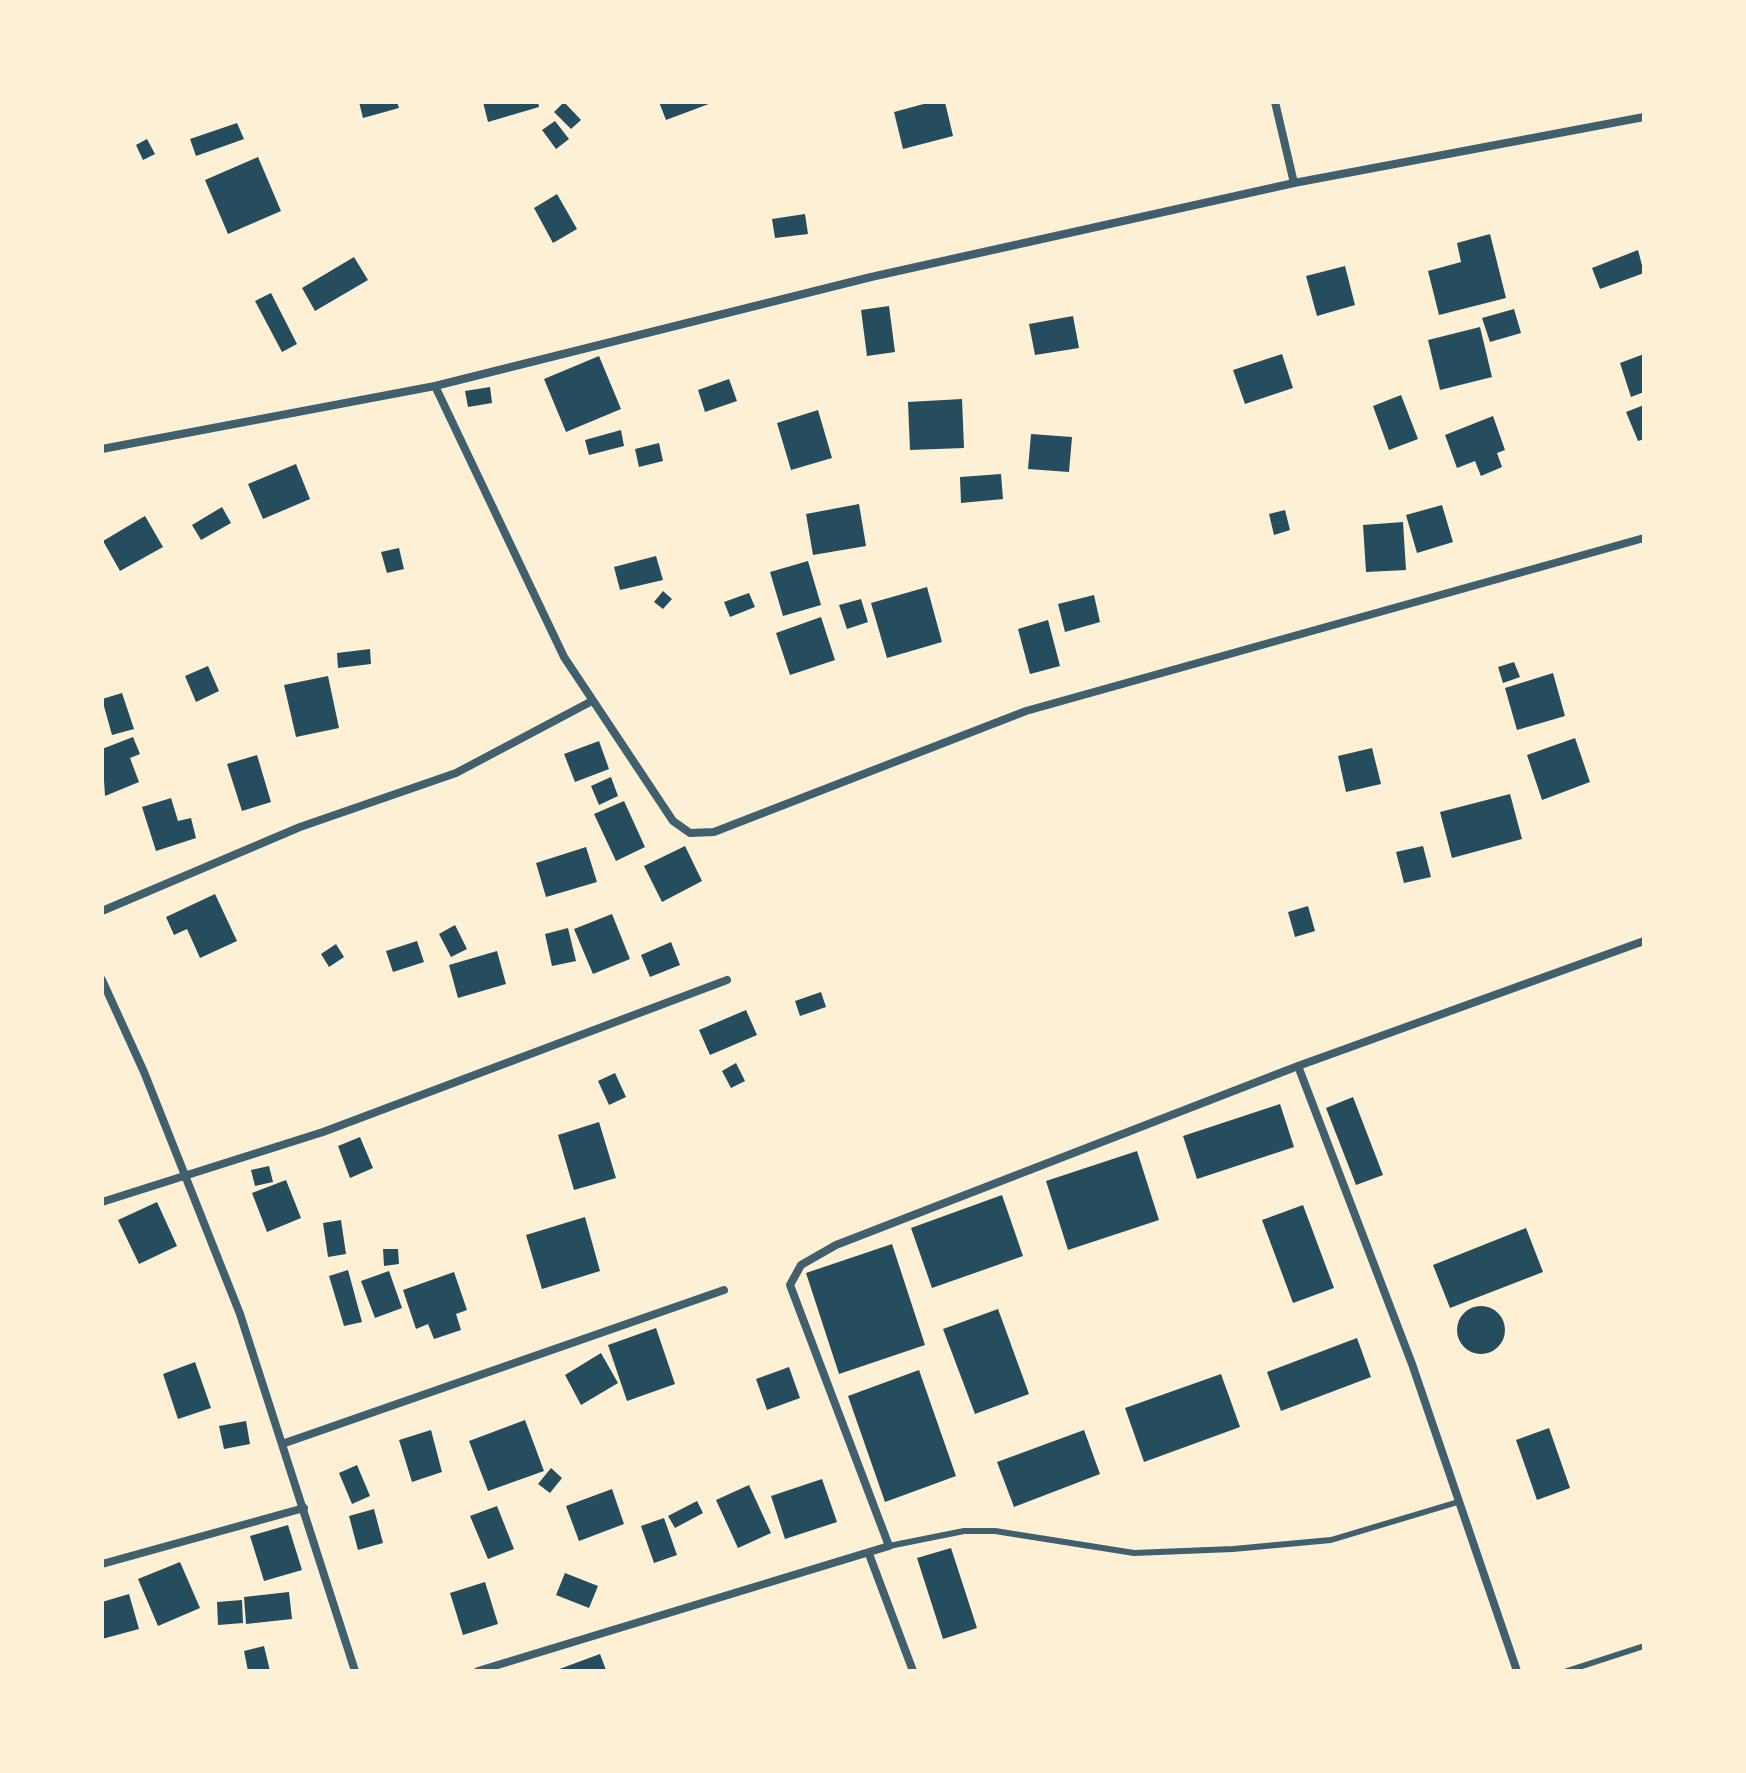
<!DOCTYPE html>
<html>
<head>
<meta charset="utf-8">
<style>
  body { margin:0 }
  #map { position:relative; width:1746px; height:1773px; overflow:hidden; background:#fdf0d5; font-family:"Nunito Sans",sans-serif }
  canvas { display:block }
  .frame { position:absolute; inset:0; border:104px solid #fdf0d5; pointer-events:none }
</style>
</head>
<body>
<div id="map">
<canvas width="1746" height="1773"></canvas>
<div class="frame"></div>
</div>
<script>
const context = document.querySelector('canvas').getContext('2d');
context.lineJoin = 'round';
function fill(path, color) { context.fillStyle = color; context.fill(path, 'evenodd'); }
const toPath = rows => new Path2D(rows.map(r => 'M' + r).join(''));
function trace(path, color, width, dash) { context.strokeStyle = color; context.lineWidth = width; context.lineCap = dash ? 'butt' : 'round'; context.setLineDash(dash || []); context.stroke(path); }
fill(toPath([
  [359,102,397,102,399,108,363,118],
  [483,102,538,102,539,107,488,122],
  [564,102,581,120,571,129,554,112],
  [659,102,714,102,666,120],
  [931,102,945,102,953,136,903,149,894,112],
  [555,121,569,139,556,149,542,130],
  [237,123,244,139,196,156,190,139],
  [147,139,155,154,143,160,136,145],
  [258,157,281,211,228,234,205,180],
  [557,194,577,229,553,243,534,208],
  [805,214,808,234,775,238,772,219],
  [1490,234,1506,298,1439,315,1428,271,1461,262,1457,243],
  [1638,250,1644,273,1600,289,1592,268],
  [354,257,368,280,315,311,302,288],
  [1345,266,1355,305,1317,316,1306,276],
  [271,293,297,344,282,352,255,301],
  [889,306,895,352,867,356,861,310],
  [1514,309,1521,333,1490,342,1482,318],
  [1073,316,1079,348,1035,355,1029,324],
  [1480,327,1492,377,1440,390,1428,340],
  [1282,354,1293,388,1245,404,1233,370],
  [1644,354,1644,392,1631,397,1620,363],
  [599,356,621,409,566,432,544,379],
  [729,379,737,401,705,412,698,390],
  [490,387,492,403,468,407,465,391],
  [1401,395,1418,439,1389,450,1373,406],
  [962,399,964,448,910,450,908,402],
  [1644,405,1644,439,1638,441,1626,412],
  [818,410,832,458,791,470,777,423],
  [1493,416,1505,450,1497,453,1502,467,1481,476,1475,461,1457,468,1445,435],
  [621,430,624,446,589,455,585,440],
  [1031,434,1072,437,1069,472,1028,469],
  [659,443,663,461,639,467,635,449],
  [296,464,310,499,263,519,248,484],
  [1001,474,1003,499,961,503,960,477],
  [859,504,866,546,813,555,806,514],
  [1442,505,1453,542,1417,553,1406,515],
  [222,507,231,523,201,540,192,525],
  [1285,510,1290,530,1274,535,1269,514],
  [145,516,163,547,120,571,103,541],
  [1403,522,1406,570,1366,572,1363,525],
  [399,548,404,569,387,573,381,552],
  [656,556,663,580,620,590,614,567],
  [808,561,821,605,783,616,770,572],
  [927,587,942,642,887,658,871,603],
  [663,591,672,599,663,609,654,602],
  [749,593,755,607,730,617,724,602],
  [1094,595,1100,622,1065,632,1058,604],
  [861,599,868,622,847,629,839,605],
  [821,617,835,660,790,675,776,633],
  [1048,620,1060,666,1030,674,1018,629],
  [370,649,371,664,338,668,337,653],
  [1514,662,1520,677,1503,683,1498,667],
  [208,666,219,691,196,702,185,676],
  [1553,673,1565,716,1517,730,1505,688],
  [328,676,339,728,296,737,284,685],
  [122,693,134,729,112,735,102,699],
  [133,737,140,754,130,758,139,782,105,796,102,749],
  [1575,738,1590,782,1542,800,1527,755],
  [599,741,609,769,575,782,564,754],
  [1372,748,1381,784,1346,792,1338,756],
  [257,755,271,802,242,811,227,764],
  [611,777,618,796,599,805,591,786],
  [1510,794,1522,839,1452,858,1440,812],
  [171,798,178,821,191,818,196,838,156,851,142,807],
  [624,801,645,847,616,861,594,814],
  [685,846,702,881,662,902,644,866],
  [1423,846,1431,877,1404,883,1396,852],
  [586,847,597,882,546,897,536,863],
  [215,894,237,941,200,958,187,929,174,935,166,917],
  [1308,906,1315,931,1295,937,1288,912],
  [612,914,630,959,593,974,574,929],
  [455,925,467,949,451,957,439,934],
  [568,928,576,961,552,966,545,934],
  [417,941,424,962,393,972,386,951],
  [671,942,680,965,650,977,641,955],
  [336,944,344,957,329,967,321,954],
  [497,951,506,984,458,998,449,965],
  [821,992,826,1007,800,1016,795,1001],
  [746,1010,757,1035,710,1055,699,1030],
  [736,1063,745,1081,731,1088,722,1071],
  [615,1073,626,1097,609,1105,598,1081],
  [1353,1097,1383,1175,1356,1185,1326,1108],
  [1280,1104,1294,1147,1197,1179,1183,1136],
  [599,1122,616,1178,574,1190,558,1135],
  [360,1137,373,1168,350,1178,338,1146],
  [1137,1151,1159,1220,1068,1250,1046,1181],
  [269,1166,273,1182,255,1186,251,1170],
  [286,1180,301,1218,267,1232,252,1193],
  [1002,1195,1023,1256,932,1288,911,1228],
  [157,1202,177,1246,139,1264,118,1220],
  [1303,1205,1334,1288,1293,1303,1262,1220],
  [585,1217,600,1271,542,1289,526,1235],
  [341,1220,346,1254,328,1257,323,1223],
  [1526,1228,1543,1272,1450,1308,1433,1265],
  [892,1244,925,1345,839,1374,806,1273],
  [383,1249,398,1249,399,1264,384,1266],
  [348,1270,362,1322,344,1326,329,1276],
  [389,1271,402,1308,375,1318,361,1281],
  [454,1272,467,1310,456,1314,461,1330,434,1339,428,1324,416,1329,403,1290],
  '1457 1330a24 24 0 1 1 48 0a24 24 0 1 1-48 0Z',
  [998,1309,1029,1394,975,1414,943,1329],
  [656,1328,675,1384,627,1401,608,1345],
  [1357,1338,1371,1377,1281,1411,1267,1372],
  [601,1353,618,1383,581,1405,565,1375],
  [195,1362,211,1408,178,1419,163,1374],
  [789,1367,800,1398,767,1410,756,1379],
  [919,1370,956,1476,885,1502,848,1396],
  [1221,1374,1240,1427,1144,1462,1125,1408],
  [525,1420,544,1471,488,1491,469,1441],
  [246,1421,250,1444,224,1449,219,1426],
  [1549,1428,1570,1488,1537,1500,1516,1440],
  [431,1430,442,1472,412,1482,399,1440],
  [1084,1430,1100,1474,1014,1507,997,1462],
  [357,1465,370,1496,352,1504,339,1473],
  [551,1468,562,1478,550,1493,538,1484],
  [822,1479,837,1522,785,1539,771,1496],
  [749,1485,771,1533,738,1548,716,1500],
  [612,1489,624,1524,579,1541,566,1506],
  [697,1501,703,1513,675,1528,668,1516],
  [497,1506,514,1549,488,1559,470,1516],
  [374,1509,383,1543,358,1550,349,1516],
  [664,1518,677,1555,654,1563,641,1526],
  [288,1525,302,1570,264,1581,250,1536],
  [951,1548,977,1628,943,1639,917,1558],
  [180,1562,200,1608,158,1626,138,1579],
  [565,1573,598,1586,589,1608,556,1595],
  [485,1582,498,1624,463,1635,450,1593],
  [289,1592,292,1619,246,1624,244,1597],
  [129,1594,139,1629,102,1639,102,1602],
  [242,1600,243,1623,218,1625,217,1602],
  [264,1646,270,1671,248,1671,244,1651],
  [600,1654,606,1670,554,1671]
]), '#264d5e');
trace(toPath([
  [889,1546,964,1531,995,1531,1134,1553,1233,1549,1331,1540,1458,1502],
  [1567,1671,1644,1646]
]), '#3f606c', 6);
trace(toPath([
  [1275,102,1294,183],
  [435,386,564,657,673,821,690,833,714,832,1026,711,1644,538],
  [102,449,435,386,871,277,1294,183,1644,117],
  [102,911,300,827,456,773,592,701],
  [102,980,144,1072,240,1314,355,1671],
  [1298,1066,1412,1364,1517,1671],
  [102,1202,323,1132,727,980],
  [282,1444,724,1290],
  [869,1554,913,1671],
  [102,1564,304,1508],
  [478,1671,889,1546,790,1285,801,1265,836,1245,1298,1066,1644,941]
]), '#3f606c', 8);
</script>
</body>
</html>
